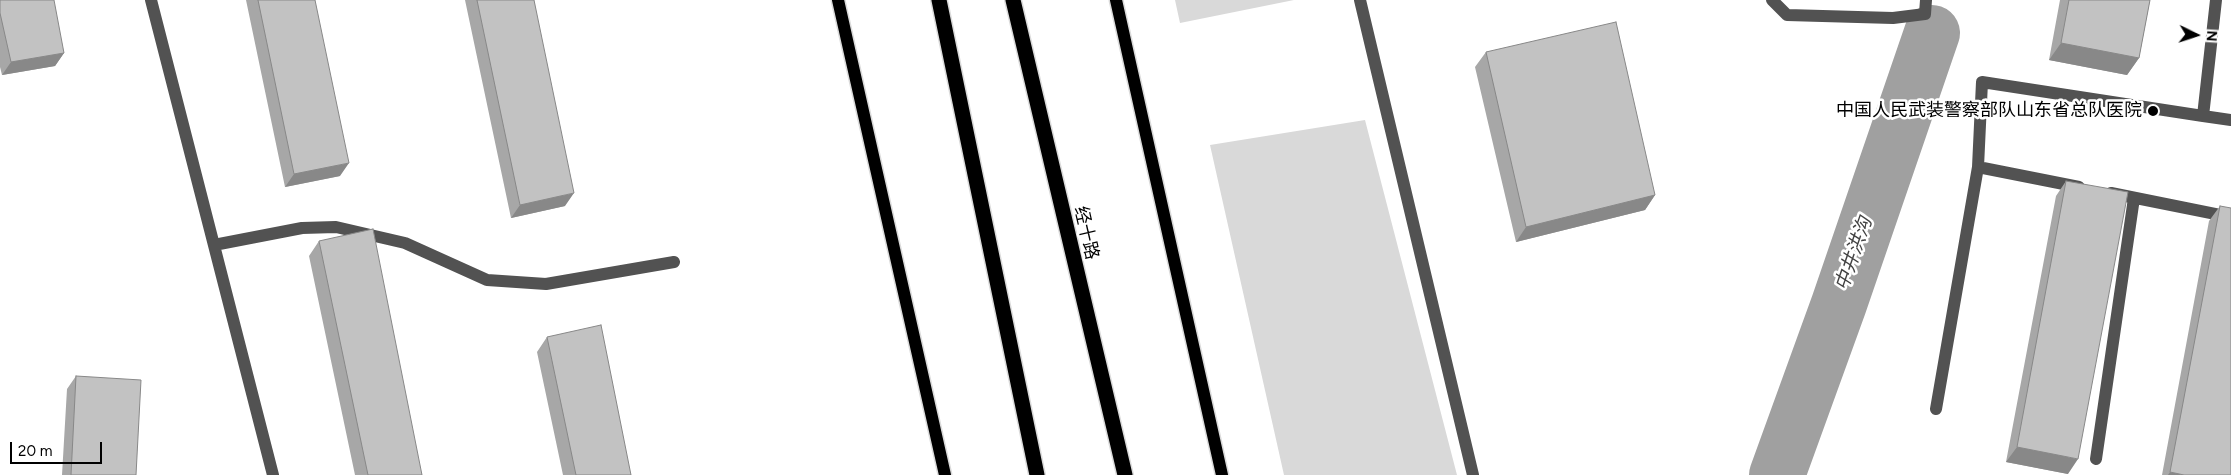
<!DOCTYPE html>
<html>
<head>
<meta charset="utf-8">
<style>
  body { margin:0 }
  #map { position:relative; width:2231px; height:475px; overflow:hidden; background:#fff; font-family:Figtree,sans-serif }
  canvas { display:block }
  .north { position:absolute; left:2171px; top:10px; width:50px; height:50px; -webkit-text-stroke:4px #fff; paint-order:stroke; rotate:94deg; font-size:14px; font-weight:700; line-height:20px; text-align:center; color:#000 }
  .north::after { content:''; display:block; margin:auto; width:18px; height:22px; background:#000; clip-path:polygon(50% 0,100% 100%,50% 72%,0 100%) }
  .scale { position:absolute; left:10px; top:442px; width:92px; height:22px; box-sizing:border-box; border:2px solid #000; border-top:0; padding-left:6px; font-size:15px; line-height:18px; white-space:nowrap; color:#000; -webkit-text-stroke:4px #fff; paint-order:stroke }
</style>
</head>
<body>
<div id="map">
<canvas width="2231" height="475"></canvas>
<div class="north">N</div>
<div class="scale">20 m</div>
</div>
<script>
const context = document.querySelector('canvas').getContext('2d');
context.lineJoin = 'round';
function fill(path, color) { context.fillStyle = color; context.fill(path, 'evenodd'); }
const toPath = rows => new Path2D(rows.map(r => 'M' + r).join(''));
function trace(path, color, width, dash) { context.strokeStyle = color; context.lineWidth = width; context.lineCap = dash ? 'butt' : 'round'; context.setLineDash(dash || []); context.stroke(path); }
function write(font, color, halo, rows, align = 'center') {
  context.font = font + ' Figtree,"Noto Sans SC",sans-serif'; context.lineWidth = 5; context.setLineDash([]); context.textBaseline = 'middle'; context.strokeStyle = halo; context.fillStyle = color; for (const [text, x, y, turn = 0] of rows) {
    context.save(); context.translate(x, y); context.rotate((+turn || 0) * Math.PI / 180); context.textAlign = isNaN(turn) ? turn : align; if (halo) context.strokeText(text, 0, 0); context.fillText(text, 0, 0); context.restore();
  }
}
fill(toPath([
  [1175,0,1294,0,1180,23],
  [1365,120,1457,475,1284,475,1210,145]
]), '#d9d9d9');
trace(toPath([
  [1777,475,1839,304,1932,33]
]), '#a0a0a0', 56);
const major = toPath([
  [838,0,945,475],
  [1116,0,1222,475]
]);
const highway = toPath([
  [939,0,1037,475],
  [1013,0,1125,475]
]);
trace(major, '#dbdbdb', 15);
trace(highway, '#dbdbdb', 18);
trace(toPath([
  [151,0,273,475],
  [1360,0,1473,475],
  [1772,0,1787,15,1893,18,1925,14,1926,0],
  [2216,0,2203,116,2231,120],
  [2079,187,1978,167,1982,82,2203,116],
  [2111,193,2231,217],
  [214,245,302,228,336,227,405,243,487,280,546,284,674,262],
  [1936,409,1978,167],
  [2096,459,2134,198]
]), '#525252', 12);
trace(major, '#000', 12);
trace(highway, '#000', 15);
fill(toPath([
  [0,0,64,53,55,66,2,75,0,67],
  [246,0,315,0,340,176,285,187],
  [465,0,534,0,565,206,511,218],
  [2060,0,2150,0,2139,58,2127,75,2049,60],
  [1486,52,1655,195,1645,210,1516,242,1475,67],
  [2066,181,2068,474,2006,462,2056,196],
  [2220,206,2231,475,2162,475,2209,221],
  [319,241,422,475,355,475,309,256],
  [547,337,631,475,563,475,537,352],
  [76,376,136,475,62,475,67,389]
]), '#a7a7a7');
fill(toPath([
  [2061,43,2139,58,2127,75,2049,60],
  [64,53,55,66,2,75,11,62],
  [349,163,340,176,285,187,294,174],
  [574,193,565,206,511,218,520,205],
  [1655,195,1645,210,1516,242,1526,227],
  [2017,447,2078,459,2068,474,2006,462],
  [2170,472,2184,475,2168,475]
]), '#888');
const building = toPath([
  [0,0,54,0,64,53,11,62,0,13,0,0],
  [258,0,315,0,349,163,294,174,258,0],
  [477,0,534,0,574,193,520,205,477,0],
  [2069,0,2150,0,2139,58,2061,43,2069,0],
  [1616,22,1655,195,1526,227,1486,52,1616,22],
  [2066,181,2128,192,2078,459,2017,447,2066,181],
  [2220,206,2231,208,2231,475,2184,475,2170,472,2220,206],
  [373,229,422,475,368,475,319,241,373,229],
  [601,325,631,475,576,475,547,337,601,325],
  [76,376,141,380,136,475,71,475,76,376]
]);
fill(building, '#c2c2c2');
trace(building, '#888', 1);
for (const [x, y, r, color] of [
  [2153,111,6,"#000"]
]) { const dot = new Path2D(); dot.arc(x, y, r, 0, 2 * Math.PI); context.fillStyle = color; context.fill(dot); trace(dot, '#fff', 2); }
write('18px', '#000', '#fff', [
  ["中国人民武装警察部队山东省总队医院",2142,111]
], 'right');
write('18px', '#000', '#fff', [
  ["经十路",1086,233,77]
]);
write('italic 19px', '#414141', '#fff', [
  ["中井洪沟",1854,254,-71]
]);
</script>
</body>
</html>
